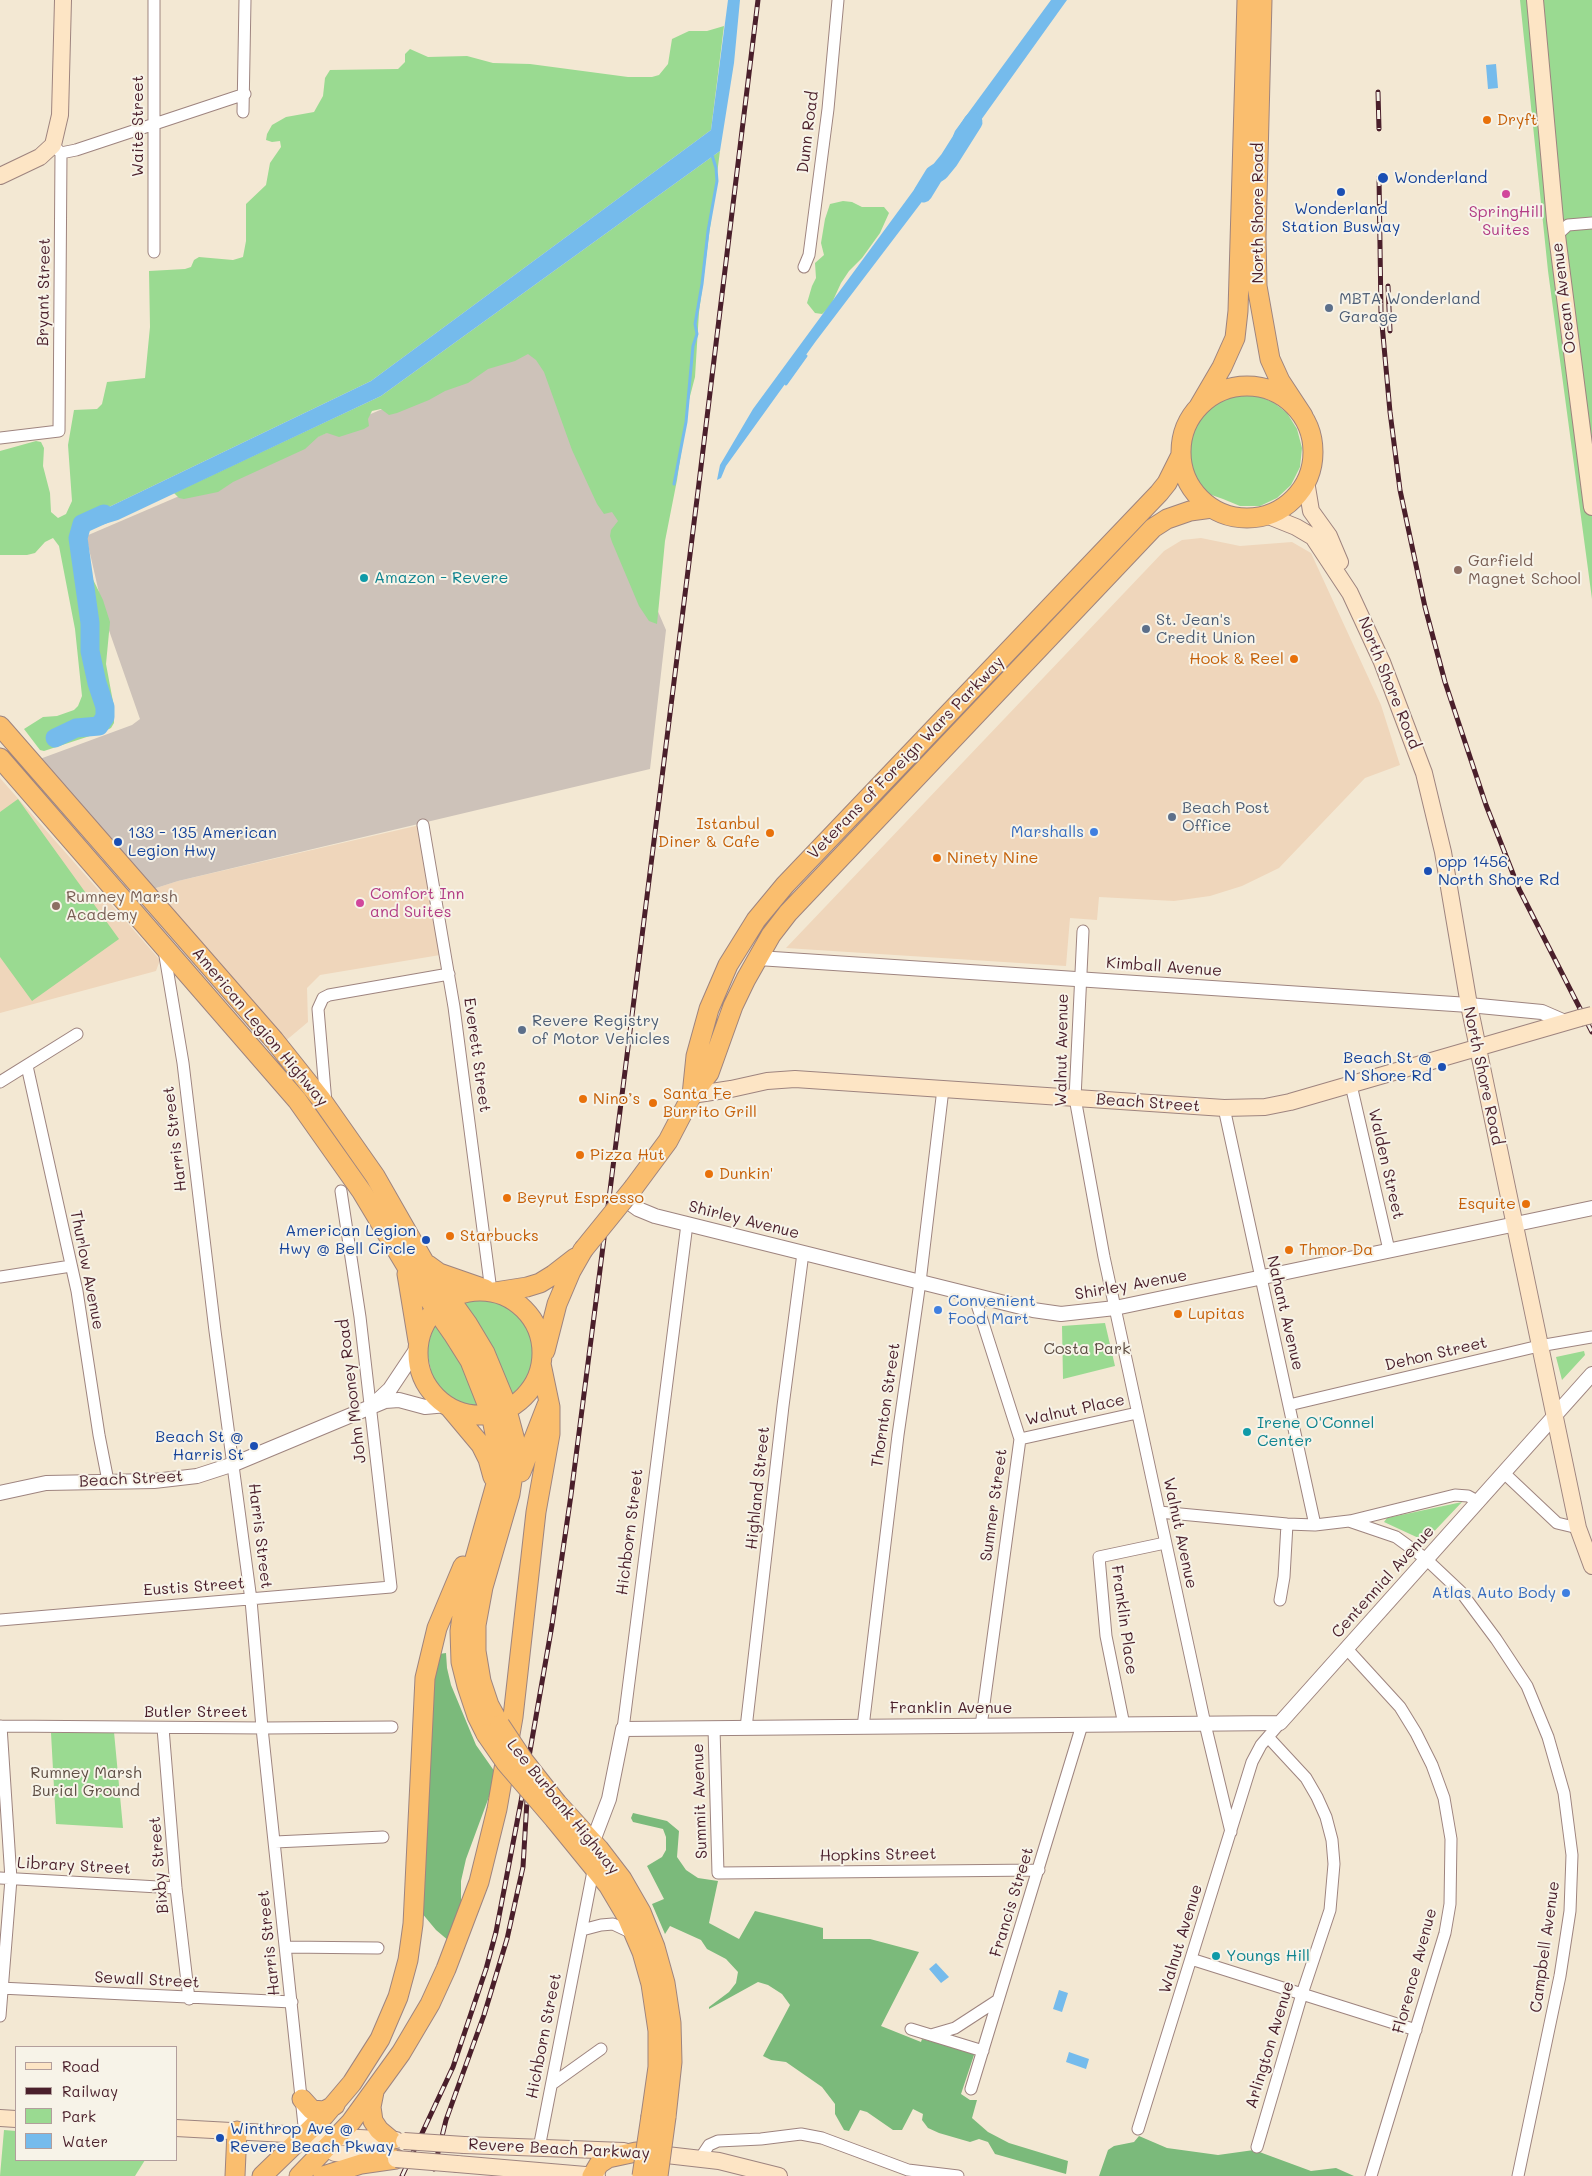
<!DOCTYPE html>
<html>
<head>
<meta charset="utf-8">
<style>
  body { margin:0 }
  #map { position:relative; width:1592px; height:2176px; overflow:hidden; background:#f3e8d3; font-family:Mali,sans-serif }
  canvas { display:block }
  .legend { position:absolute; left:15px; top:2046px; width:162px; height:115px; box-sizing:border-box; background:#f7f3e8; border:1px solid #b29e9c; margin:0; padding:6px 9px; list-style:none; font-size:15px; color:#4a1f2b }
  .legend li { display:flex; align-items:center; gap:10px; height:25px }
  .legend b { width:25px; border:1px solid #b29e9c }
</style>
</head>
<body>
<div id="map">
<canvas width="1592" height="2176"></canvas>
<ul class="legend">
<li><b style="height:6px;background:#fde5c5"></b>Road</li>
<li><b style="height:6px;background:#4a1f2b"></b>Railway</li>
<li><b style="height:14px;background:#9ada91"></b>Park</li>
<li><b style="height:14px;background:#75bbec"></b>Water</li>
</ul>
</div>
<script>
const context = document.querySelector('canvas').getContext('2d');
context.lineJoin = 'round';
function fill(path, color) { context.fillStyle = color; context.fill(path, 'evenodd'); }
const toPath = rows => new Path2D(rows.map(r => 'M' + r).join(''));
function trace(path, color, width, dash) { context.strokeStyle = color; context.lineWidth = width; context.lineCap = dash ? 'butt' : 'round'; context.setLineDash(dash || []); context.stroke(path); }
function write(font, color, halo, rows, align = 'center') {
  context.font = font + ' Mali,sans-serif'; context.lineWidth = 4; context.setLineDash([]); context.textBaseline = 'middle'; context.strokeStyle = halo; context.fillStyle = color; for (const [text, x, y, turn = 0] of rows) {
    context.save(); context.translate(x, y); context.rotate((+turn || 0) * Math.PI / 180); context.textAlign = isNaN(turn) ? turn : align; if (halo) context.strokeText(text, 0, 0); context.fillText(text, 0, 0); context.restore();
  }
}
fill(toPath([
  [1201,538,1240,546,1292,542,1311,553,1381,705,1400,765,1365,778,1279,868,1242,886,1210,896,1174,901,1099,897,1097,920,1070,918,1066,966,786,948,1164,551,1182,540],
  [0,778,160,960,156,971,0,1013],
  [420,825,440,955,320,975,307,988,308,1022,283,1043,153,889,178,881]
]), '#efd6bb');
fill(toPath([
  [541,341,666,630,650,769,178,881,153,889,37,760,132,725,140,719,105,619,86,536]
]), '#cdc2b9');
fill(toPath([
  [1520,0,1592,0,1592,599,1548,271],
  [724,26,711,130,371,381,107,508,93,510,80,524,87,532,83,540,83,552,86,565,103,600,110,622,106,664,114,707,114,723,111,728,105,731,44,751,40,750,24,729,43,717,57,716,74,710,78,706,82,696,75,629,59,546,53,538,45,542,35,553,27,555,0,555,0,451,36,441,41,442,44,448,43,466,50,493,51,512,58,518,66,514,72,501,68,445,74,410,97,409,102,404,107,382,145,378,150,327,149,271,185,269,191,267,194,260,199,257,233,260,243,257,246,241,246,204,266,185,270,163,281,147,280,141,272,142,266,140,267,134,272,125,286,117,314,112,323,96,325,78,330,70,398,69,405,62,405,54,410,49,428,57,467,56,493,63,530,64,628,77,652,77,659,75,668,64,672,39,689,31,707,31],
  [720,151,699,312,695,377,689,400,677,480,665,541,657,624,649,621,639,606,612,542,610,536,611,530,618,521,612,512,604,514,597,504,572,450,544,372,536,360,528,354,515,361,488,369,468,383,445,391,429,400,397,413,389,415,381,409,372,411,368,419,369,426,364,429,339,437,327,433,318,437,305,449,233,482,218,492,184,499,179,498,174,493,381,396],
  [843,201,852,202,862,207,884,207,889,213,880,233,862,258,849,271,841,283,830,307,822,314,815,313,807,303,812,286,816,278,815,263,824,255,821,243,825,219,830,204],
  [1237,395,1255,395,1273,402,1287,413,1297,429,1302,448,1300,467,1291,485,1277,498,1260,506,1240,506,1223,499,1206,493,1198,487,1191,473,1188,462,1188,443,1194,426,1205,411,1220,400],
  [18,799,119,939,32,1001,0,957,0,812],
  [479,1299,489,1300,508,1306,522,1318,529,1329,534,1344,533,1365,527,1380,511,1395,497,1356,464,1302],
  [1105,1323,1115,1366,1063,1379,1062,1326],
  [435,1324,463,1368,478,1406,459,1403,448,1395,433,1380,427,1352,429,1341],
  [1584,1351,1585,1355,1562,1380,1556,1357],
  [1462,1502,1425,1541,1384,1522,1387,1518],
  [114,1732,123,1828,56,1824,51,1733],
  [4,2130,16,2131,16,2160,145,2160,135,2176,0,2176]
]), '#9ada91');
fill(toPath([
  [446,1653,447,1668,451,1685,476,1745,497,1775,466,1859,461,1881,461,1904,449,1941,436,1930,421,1912,431,1696,439,1654],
  [633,1813,667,1821,679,1831,677,1857,686,1870,698,1878,718,1881,709,1923,739,1939,755,1911,823,1928,823,1939,870,1939,919,1952,881,2026,921,2042,922,2039,973,2052,974,2055,961,2094,970,2100,977,2100,972,2118,988,2132,1009,2143,1068,2161,1066,2174,995,2154,988,2142,979,2139,970,2142,939,2133,928,2128,922,2120,923,2114,913,2109,902,2130,893,2130,867,2112,860,2110,849,2131,844,2130,835,2114,835,2104,822,2087,786,2062,771,2060,763,2056,790,2005,782,1994,768,1985,758,1982,709,2009,709,2007,729,1992,736,1983,738,1972,726,1959,707,1949,701,1940,670,1926,665,1934,652,1904,664,1899,647,1866,662,1857,666,1850,666,1837,663,1829,633,1822,631,1818],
  [1139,2136,1167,2148,1218,2155,1254,2150,1311,2171,1336,2168,1354,2176,1099,2176,1108,2150,1114,2146,1134,2142]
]), '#7bba7b');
fill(toPath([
  [728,0,740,0,734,63,720,151,381,396,118,520,98,526,87,532,80,524,79,521,83,515,90,514,99,508,107,508,371,381,711,130],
  [1051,0,1067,0,976,127,961,144,958,144,953,136,955,131],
  [1496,64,1498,88,1488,89,1486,65],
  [930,168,937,170,937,176,921,203,816,341,726,466,721,478,717,480,720,465,753,409],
  [936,1963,949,1977,941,1983,929,1969],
  [1059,1990,1068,1993,1062,2012,1053,2009],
  [1069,2052,1089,2059,1086,2069,1066,2062]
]), '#75bbec');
trace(toPath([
  [786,384,806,356],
  [674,484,686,422,693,346,697,334,695,324,702,284,708,231,717,181,716,168,712,155]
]), '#75bbec', 3);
trace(toPath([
  [923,193,934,175,940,171,949,160,973,122],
  [55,738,76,728,99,726,105,717,105,707,97,683,90,651,90,623,78,538,82,524,104,514]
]), '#75bbec', 19);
const minor = toPath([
  [243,112,245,0],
  [57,149,61,153,76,150,245,94],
  [1557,235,1568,225,1592,223],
  [154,252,154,0],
  [804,267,809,255,828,109,838,0],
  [0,438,59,431,61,153],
  [423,825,454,1007,491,1291],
  [1083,931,1075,1098,1104,1257,1205,1724,1231,1832],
  [164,950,183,1063,215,1331,251,1600,262,1728,305,2135],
  [27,1066,77,1291,99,1435,108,1481],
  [0,1082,77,1034],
  [1351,1085,1389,1250],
  [326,1103,318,1009,323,998,329,995,449,974],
  [1224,1108,1315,1525],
  [0,1277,71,1266],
  [974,1295,1020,1439,981,1726],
  [1289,1405,1539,1346,1592,1337],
  [1020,1439,1137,1413],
  [1504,1473,1557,1523,1578,1528],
  [1159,1512,1287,1524,1315,1525,1349,1521,1396,1537,1426,1559,1461,1592,1496,1639,1527,1686,1548,1737,1564,1793,1572,1855,1570,1911,1560,1976,1518,2176],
  [1350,1521,1455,1495,1468,1496,1479,1502],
  [1280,1600,1284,1577,1287,1524],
  [0,1620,391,1587,360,1317,341,1191],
  [1347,1649,1400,1707,1416,1733,1432,1765,1444,1798,1451,1839,1450,1904,1445,1933,1371,2176],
  [1124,1725,1106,1636,1099,1557,1165,1543],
  [0,1726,265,1728,392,1727],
  [863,1727,898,1435,920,1282,943,1089],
  [163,1728,176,1888,189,1999],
  [714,1728,718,1873,1039,1870],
  [746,1728,783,1406,803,1253],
  [623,1729,687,1224],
  [275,1842,383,1837],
  [0,1878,176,1888],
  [582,1930,601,1925,613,1924,632,1933],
  [286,1947,378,1948],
  [1191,1959,1416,2030],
  [0,1988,292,2002],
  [0,2016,11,1879,1,1726],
  [911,2029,983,2051],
  [931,2035,955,2028,998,2000],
  [552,2084,601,2049],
  [971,2089,1082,1725],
  [1138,2129,1252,1762,1261,1745,1280,1723],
  [1257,2147,1302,1994,1330,1910,1334,1864,1332,1840,1326,1817,1317,1797,1306,1778,1268,1737],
  [539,2148,594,1866],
  [701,2157,709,2145,718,2141,761,2139,801,2134,822,2138,908,2170,958,2176]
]);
const tertiary = toPath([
  [758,958,1469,1005,1542,1012,1565,1022],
  [624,1199,638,1209,655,1216,1033,1310,1061,1314,1115,1308,1592,1208],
  [376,1402,390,1389,418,1347],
  [0,1493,46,1483,154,1481,197,1476,234,1464,385,1401,399,1400,425,1407,447,1405],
  [593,1841,609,1799,623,1729,1280,1723,1592,1374]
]);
const secondary = toPath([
  [1535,0,1555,220,1592,507],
  [0,176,40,157,53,145,60,115,63,0],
  [1306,481,1311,511,1329,536,1340,562],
  [1266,515,1296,527,1313,537,1350,593,1382,662,1424,773,1443,852,1469,1005,1578,1528,1592,1566],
  [692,1095,731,1089,767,1081,795,1079,1224,1108,1265,1107,1290,1102,1580,1018],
  [0,2118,16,2119],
  [176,2128,396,2140],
  [315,2143,335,2153,378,2157],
  [464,2145,624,2151],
  [649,2153,719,2161,779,2176],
  [457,2164,597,2176]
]);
const trunk = toPath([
  [1262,0,1256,237,1257,286,1270,359,1280,381,1303,416],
  '1181 452a66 66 0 1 1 132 0a66 66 0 1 1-132 0Z',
  [1198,408,1222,367,1235,338,1238,311,1247,0],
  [0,726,274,1040,321,1099,375,1176,427,1267,467,1323,485,1353,504,1399,517,1448,510,1494,483,1587,476,1625,476,1651,481,1681,489,1705,500,1725],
  [0,758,297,1100,362,1192,410,1272,453,1334,470,1361,491,1414,499,1454,496,1484,465,1594,460,1631,461,1662,467,1686,477,1716,486,1734],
  [692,1095,696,1056,709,1009,728,965,756,920,785,885,1159,493,1167,483,1181,455],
  [634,1187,668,1141,692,1095,709,1073,733,1006,746,979,771,935,788,913,1153,528,1167,519,1190,511,1212,508],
  [428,1265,439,1273,485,1289],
  [407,1274,418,1341],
  '418 1353a62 62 0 1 1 124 0a62 62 0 1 1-124 0Z',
  [495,1292,527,1287,540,1283,553,1275,575,1258],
  [545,1351,557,1304,571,1271,583,1250],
  [450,1408,481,1445,488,1459,493,1477],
  [521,1472,547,1405],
  [557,1803,599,1849,622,1879,641,1912,655,1947,665,1983,671,2023,672,2062,666,2117],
  [555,1820,608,1885,627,1917,642,1952,651,1984,658,2031,658,2067,651,2116],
  [374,2092,371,2107,373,2121,379,2130,391,2140],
  [302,2099,312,2110,324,2111,335,2105],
  [235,2176,237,2131],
  [262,2176,324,2116,352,2083,380,2039,398,1997,408,1960,413,1924,425,1678,437,1628,463,1566],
  [299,2176,351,2122,401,2053,430,2004,446,1969,479,1882,497,1809,513,1717,536,1512,550,1434,550,1407,541,1364],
  [323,2176,361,2164,396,2159],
  [592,2176,599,2164,608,2158,636,2152]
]);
trace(minor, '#9e847f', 13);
trace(tertiary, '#9e847f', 16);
trace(secondary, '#9e847f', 18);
trace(trunk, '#9e847f', 21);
trace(minor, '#fff', 11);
trace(tertiary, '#fff', 14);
trace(secondary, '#fde5c5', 16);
trace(trunk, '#fabe6e', 19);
const rail = toPath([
  [1378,92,1379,129],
  [1379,177,1381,313,1390,412,1400,490,1425,607,1445,682,1486,805,1519,889,1592,1032],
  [1388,286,1390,331],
  [434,2169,446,2120,484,2015,507,1939,523,1867,527,1800],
  [402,2176,453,2067,486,1969,496,1932,523,1791,552,1625,571,1495,600,1270,698,491,758,0]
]);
trace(rail, '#4a1f2b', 5);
trace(rail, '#f7f3e8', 3, [9]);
const secondaryBridge = toPath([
  [1580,1018,1592,1015],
  [404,2141,464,2145],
  [396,2159,457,2164]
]);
const trunkBridge = toPath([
  [583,1250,634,1187],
  [500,1725,524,1761,557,1803],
  [486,1734,506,1763,555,1820],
  [642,2176,651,2116],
  [658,2176,666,2117]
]);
trace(secondaryBridge, '#9e847f', 18, []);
trace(trunkBridge, '#9e847f', 21, []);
trace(secondaryBridge, '#fde5c5', 16);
trace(trunkBridge, '#fabe6e', 19);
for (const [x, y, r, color] of [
  [1487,120,5,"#e8710a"],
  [1383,178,6,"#1a4fb4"],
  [1341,192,5,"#1a4fb4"],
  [1506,194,5,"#d1479c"],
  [1329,308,5,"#5c6f8a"],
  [1458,570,5,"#8d6e63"],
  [364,578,5,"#0f9aa8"],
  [1146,629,5,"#5c6f8a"],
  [1294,659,5,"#e8710a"],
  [1172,817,5,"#5c6f8a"],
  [1094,832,5,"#3f7fe0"],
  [770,833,5,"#e8710a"],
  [118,842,5,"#1a4fb4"],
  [937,858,5,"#e8710a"],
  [1428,871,5,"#1a4fb4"],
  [360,903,5,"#d1479c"],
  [56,906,5,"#8d6e63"],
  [522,1030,5,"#5c6f8a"],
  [1442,1067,5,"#1a4fb4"],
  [583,1099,5,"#e8710a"],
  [653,1103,5,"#e8710a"],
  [580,1155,5,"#e8710a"],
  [709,1174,5,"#e8710a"],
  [507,1198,5,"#e8710a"],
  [1526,1204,5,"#e8710a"],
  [450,1236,5,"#e8710a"],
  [426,1240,5,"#1a4fb4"],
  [1289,1250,5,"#e8710a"],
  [938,1310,5,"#3f7fe0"],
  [1178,1314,5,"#e8710a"],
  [1247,1432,5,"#0f9aa8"],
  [254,1446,5,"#1a4fb4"],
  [1566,1593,5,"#3f7fe0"],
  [1216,1956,5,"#0f9aa8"],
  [220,2138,5,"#1a4fb4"]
]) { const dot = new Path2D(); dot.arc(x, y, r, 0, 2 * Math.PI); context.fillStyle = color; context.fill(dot); trace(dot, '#f7f3e8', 2); }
write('16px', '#c56008', '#f7f3e8', [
  ["Dryft",1497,120],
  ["Hook & Reel",1284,659,"right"],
  ["Istanbul",760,824,"right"],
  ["Diner & Cafe",760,842,"right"],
  ["Ninety Nine",947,858],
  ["Santa Fe",663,1094],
  ["Burrito Grill",663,1112],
  ["Nino’s",593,1099],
  ["Pizza Hut",590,1155],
  ["Dunkin'",719,1174],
  ["Beyrut Espresso",517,1198],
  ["Esquite",1516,1204,"right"],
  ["Starbucks",460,1236],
  ["Thmor Da",1299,1250],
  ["Lupitas",1188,1314]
], 'left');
write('16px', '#4a1f2b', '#f7f3e8', [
  ["Waite Street",138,126,-90],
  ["Dunn Road",808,132,-83],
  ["North Shore Road",1258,213,-90],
  ["Bryant Street",44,292,-89],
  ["Ocean Avenue",1564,298,-97],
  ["North Shore Road",1389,683,68],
  ["Veterans of Foreign Wars Parkway",906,758,-46],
  ["Kimball Avenue",1164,967,4],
  ["American Legion Highway",260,1027,50],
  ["Walnut Avenue",1062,1050,-89],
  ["Everett Street",477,1055,82],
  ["North Shore Road",1483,1076,78],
  ["Beach Street",1148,1103,4],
  ["Harris Street",175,1139,-97],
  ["Walden Street",1386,1164,77],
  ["Shirley Avenue",744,1220,14],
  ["Thurlow Avenue",87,1270,79],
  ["Shirley Avenue",1131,1285,-10],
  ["Nahant Avenue",1285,1313,77],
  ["Dehon Street",1436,1354,-13],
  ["John Mooney Road",352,1391,-97],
  ["Thornton Street",886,1405,-82],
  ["Walnut Place",1075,1410,-12],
  ["Beach Street",131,1479,-3],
  ["Highland Street",758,1488,-84],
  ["Sumner Street",994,1505,-82],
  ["Hichborn Street",630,1532,-83],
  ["Walnut Avenue",1180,1533,78],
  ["Harris Street",260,1536,83],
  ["Centennial Avenue",1383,1582,-48],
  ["Eustis Street",194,1587,-4],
  ["Franklin Place",1124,1620,82],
  ["Franklin Avenue",951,1708],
  ["Butler Street",196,1712],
  ["Summit Avenue",700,1801,-92],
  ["Lee Burbank Highway",563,1807,51],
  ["Hopkins Street",878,1855,-1],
  ["Bixby Street",159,1865,-95],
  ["Library Street",74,1866,3],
  ["Francis Street",1012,1902,-73],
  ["Walnut Avenue",1181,1939,-73],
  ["Harris Street",269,1943,-96],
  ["Campbell Avenue",1545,1947,-82],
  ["Florence Avenue",1415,1971,-75],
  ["Sewall Street",147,1980,3],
  ["Hichborn Street",544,2036,-79],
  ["Arlington Avenue",1270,2045,-73],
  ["Revere Beach Parkway",559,2149,3]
]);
write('16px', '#164399', '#f7f3e8', [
  ["Wonderland",1394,178],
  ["Wonderland",1341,209,"center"],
  ["Station Busway",1341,227,"center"],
  ["133 - 135 American",128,833],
  ["Legion Hwy",128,851],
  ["opp 1456",1438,862],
  ["North Shore Rd",1438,880],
  ["Beach St @",1432,1058,"right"],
  ["N Shore Rd",1432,1076,"right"],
  ["American Legion",416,1231,"right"],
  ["Hwy @ Bell Circle",416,1249,"right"],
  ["Beach St @",244,1437,"right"],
  ["Harris St",244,1455,"right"],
  ["Winthrop Ave @",230,2129],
  ["Revere Beach Pkway",230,2147]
], 'left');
write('16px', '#b23c85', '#f7f3e8', [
  ["SpringHill",1506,212],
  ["Suites",1506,230],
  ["Comfort Inn",370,894,"left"],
  ["and Suites",370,912,"left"]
]);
write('16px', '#4e5e75', '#f7f3e8', [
  ["MBTA Wonderland",1339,299],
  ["Garage",1339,317],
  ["St. Jean's",1156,620],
  ["Credit Union",1156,638],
  ["Beach Post",1182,808],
  ["Office",1182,826],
  ["Revere Registry",532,1021],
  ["of Motor Vehicles",532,1039]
], 'left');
write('16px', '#785e54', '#f7f3e8', [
  ["Garfield",1468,561],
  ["Magnet School",1468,579],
  ["Rumney Marsh",66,897],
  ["Academy",66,915]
], 'left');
write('16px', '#0d838f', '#f7f3e8', [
  ["Amazon - Revere",374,578],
  ["Irene O'Connel",1257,1423],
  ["Center",1257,1441],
  ["Youngs Hill",1226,1956]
], 'left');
write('16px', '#366cbe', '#f7f3e8', [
  ["Marshalls",1084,832],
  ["Convenient",948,1301,"left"],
  ["Food Mart",948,1319,"left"],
  ["Atlas Auto Body",1556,1593]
], 'right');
write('16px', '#5e4e44', '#f7f3e8', [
  ["Costa Park",1087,1349],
  ["Rumney Marsh",86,1773],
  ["Burial Ground",86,1791]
]);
</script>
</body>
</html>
